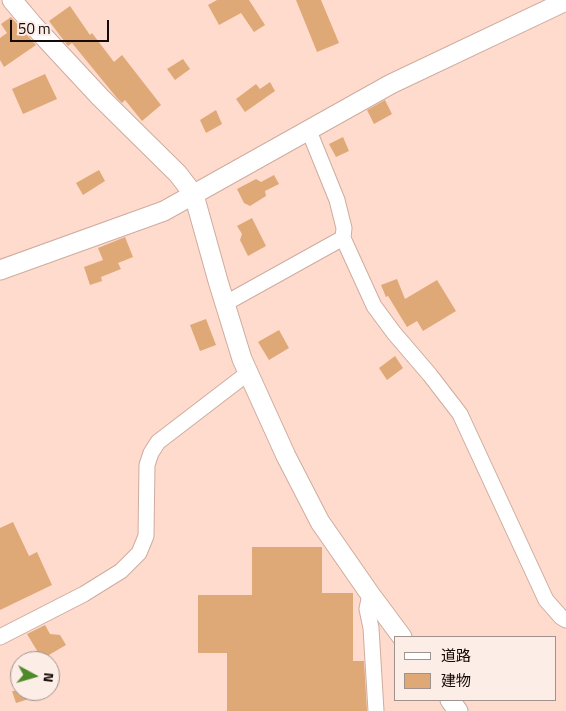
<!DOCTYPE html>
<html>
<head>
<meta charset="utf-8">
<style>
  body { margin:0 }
  #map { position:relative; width:566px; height:711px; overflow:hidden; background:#fedbcc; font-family:"Titillium Web","Noto Sans JP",sans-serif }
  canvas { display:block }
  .legend { position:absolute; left:394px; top:636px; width:162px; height:65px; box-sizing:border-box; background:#fcede7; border:1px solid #a0928d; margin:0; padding:6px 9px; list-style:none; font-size:15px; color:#150a06 }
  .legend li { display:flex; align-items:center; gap:10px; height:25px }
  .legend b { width:25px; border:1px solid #a0928d }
  .north { position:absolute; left:10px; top:651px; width:50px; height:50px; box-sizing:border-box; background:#fcede7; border:1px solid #a0928d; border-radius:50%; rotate:96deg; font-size:14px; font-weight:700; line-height:20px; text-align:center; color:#150a06 }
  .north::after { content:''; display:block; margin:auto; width:18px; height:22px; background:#4e8a2a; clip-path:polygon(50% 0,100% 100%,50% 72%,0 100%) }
  .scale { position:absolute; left:10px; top:20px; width:99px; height:22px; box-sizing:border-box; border:2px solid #150a06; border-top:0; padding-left:6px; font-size:15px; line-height:18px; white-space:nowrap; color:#150a06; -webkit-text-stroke:4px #fcede7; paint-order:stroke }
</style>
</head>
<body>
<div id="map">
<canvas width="566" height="711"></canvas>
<ul class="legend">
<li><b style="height:6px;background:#fff"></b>道路</li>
<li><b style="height:14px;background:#dfa877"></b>建物</li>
</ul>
<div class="north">N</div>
<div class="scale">50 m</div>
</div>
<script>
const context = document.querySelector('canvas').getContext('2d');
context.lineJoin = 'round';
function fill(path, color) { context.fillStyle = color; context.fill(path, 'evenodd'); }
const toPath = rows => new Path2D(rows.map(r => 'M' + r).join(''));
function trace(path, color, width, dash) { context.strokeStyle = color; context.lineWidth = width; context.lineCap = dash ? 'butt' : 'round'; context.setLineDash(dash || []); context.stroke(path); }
fill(toPath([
  [217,0,249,0,265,25,254,32,241,13,219,25,208,5],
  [296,0,321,0,339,43,317,52],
  [70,6,90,35,92,33,114,62,122,55,161,105,142,121,125,100,122,103,117,98,72,43,68,46,49,21],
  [11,17,36,45,4,67,0,60,0,38,7,33,1,24],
  [183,59,190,69,175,80,167,69],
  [45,74,57,99,23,114,12,89],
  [270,82,275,91,245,112,236,99,256,84,260,89],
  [385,100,392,114,374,124,367,110],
  [216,110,222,124,206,133,200,120],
  [343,137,349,151,336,157,329,144],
  [99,170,105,181,83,195,76,183],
  [274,175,279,184,265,191,266,196,250,206,244,203,237,189,256,179,261,182],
  [252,218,266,246,248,256,240,240,242,234,237,226],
  [125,237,133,257,118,263,121,269,101,277,102,281,90,285,84,267,103,260,98,248],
  [397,279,405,299,437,280,456,311,423,331,417,321,407,327,388,296,386,297,381,285],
  [206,319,216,345,200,351,190,325],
  [279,330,289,348,269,360,258,342],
  [395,356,403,368,387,380,379,368],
  [13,522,29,556,37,552,52,585,0,610,0,528],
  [252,547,322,547,322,593,353,593,353,661,364,661,367,711,227,711,227,653,198,653,198,595,252,595],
  [45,625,50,634,60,635,66,645,42,659,27,634],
  [12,691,45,691,45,694,16,703]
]), '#dfa877');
const minor = toPath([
  [309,131,337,200,344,228,343,238,374,306,394,333,430,375,460,414,546,600,561,617,566,620],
  [226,303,343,238],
  [370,594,367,609,371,628,376,711],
  [0,637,84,594,121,571,139,553,146,536,147,465,151,453,158,442,248,373]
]);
const tertiary = toPath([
  [12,0,34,26,100,97,178,174,194,195,218,281,242,359,286,456,320,522,370,594,402,637],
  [0,270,164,211,391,84,566,1],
  [450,700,458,711]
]);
trace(minor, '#ceac9e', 17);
trace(tertiary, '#ceac9e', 21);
trace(minor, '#fff', 15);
trace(tertiary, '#fff', 19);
</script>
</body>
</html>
